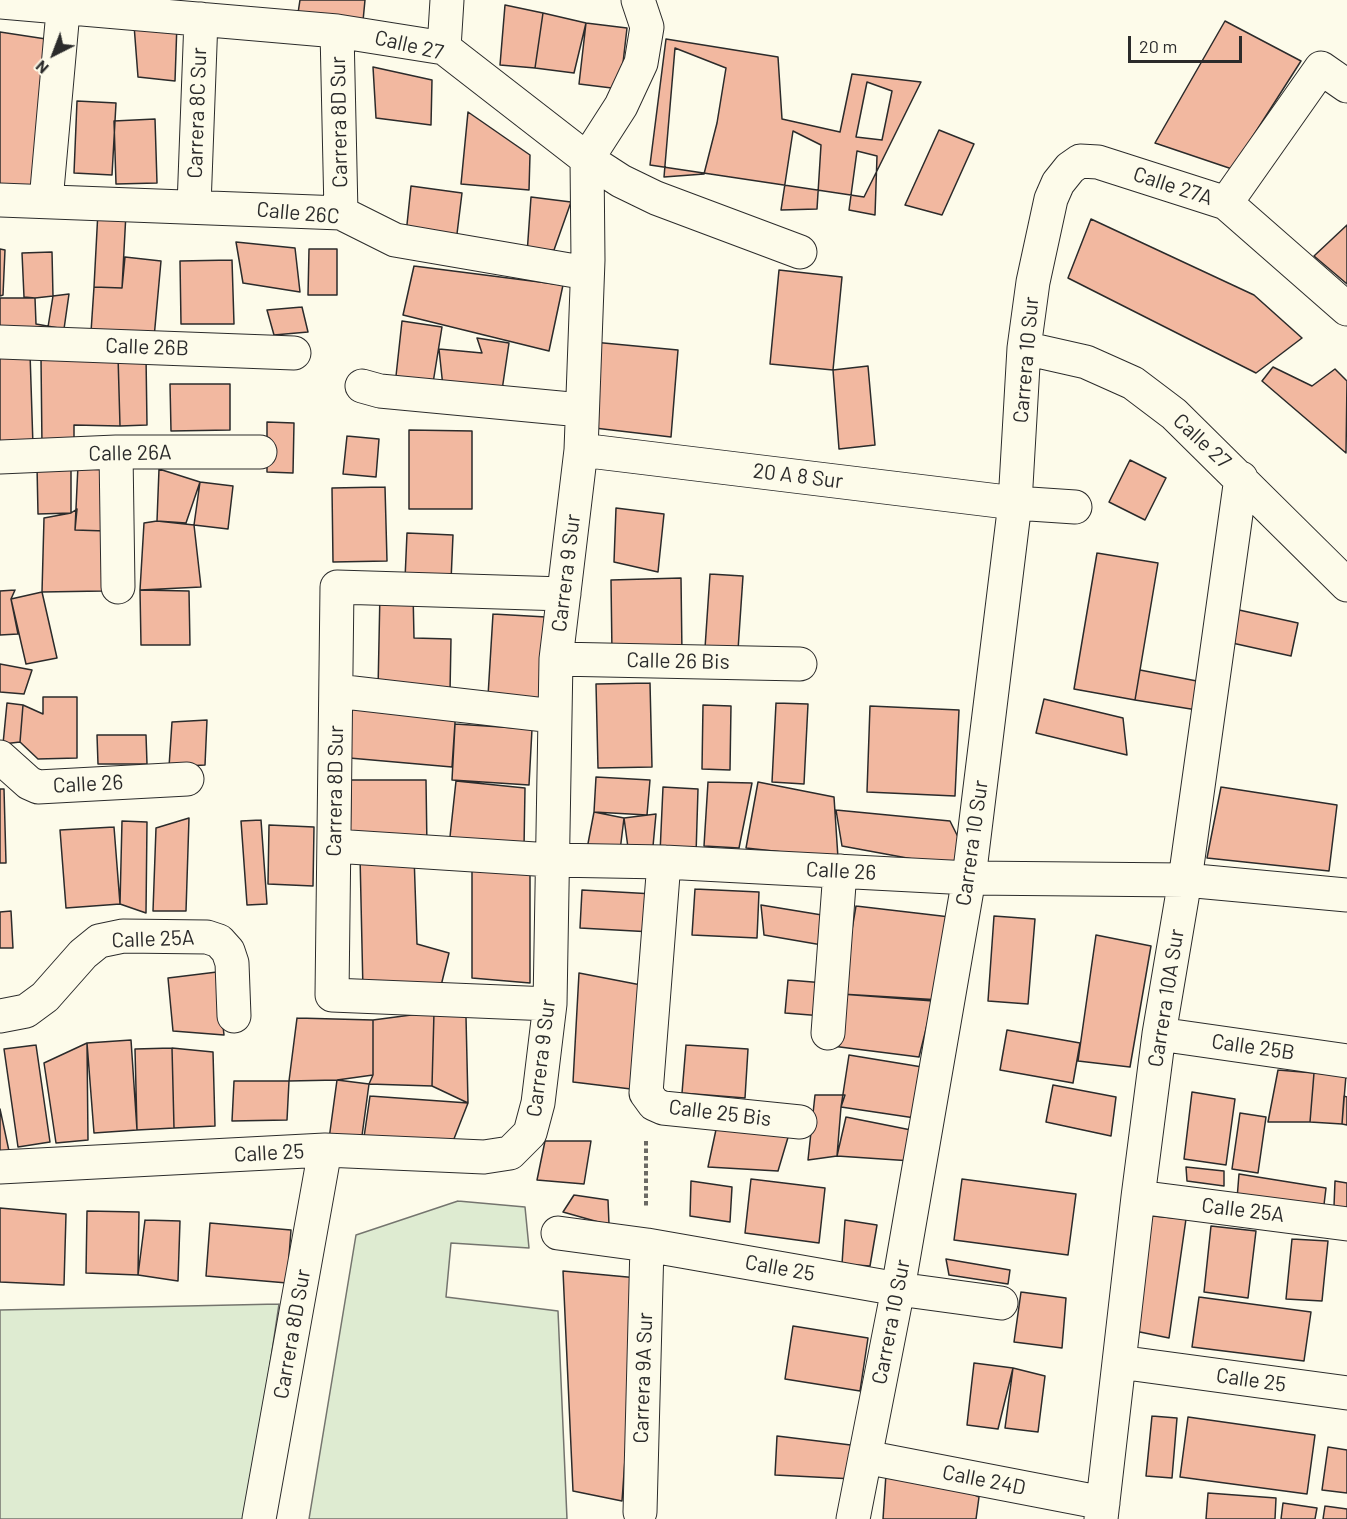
<!DOCTYPE html>
<html>
<head>
<meta charset="utf-8">
<style>
  body { margin:0 }
  #map { position:relative; width:1347px; height:1519px; overflow:hidden; background:#fdfbea; font-family:Barlow,sans-serif }
  canvas { display:block }
  .north { position:absolute; left:24px; top:24px; width:60px; height:60px; -webkit-text-stroke:4px #fdfbea; paint-order:stroke; rotate:222deg; font-size:16px; font-weight:700; line-height:24px; text-align:center; color:#2b2b2b }
  .north::after { content:''; display:block; margin:auto; width:21px; height:27px; background:#2b2b2b; clip-path:polygon(50% 0,100% 100%,50% 72%,0 100%) }
  .scale { position:absolute; left:1128px; top:36px; width:114px; height:27px; box-sizing:border-box; border:3px solid #2b2b2b; border-top:0; padding-left:8px; font-size:18px; line-height:21px; white-space:nowrap; color:#2b2b2b; -webkit-text-stroke:4px #fdfbea; paint-order:stroke }
</style>
</head>
<body>
<div id="map">
<canvas width="1347" height="1519"></canvas>
<div class="north">N</div>
<div class="scale">20 m</div>
</div>
<script>
const context = document.querySelector('canvas').getContext('2d');
context.lineJoin = 'round';
function fill(path, color) { context.fillStyle = color; context.fill(path, 'evenodd'); }
const toPath = rows => new Path2D(rows.map(r => 'M' + r).join(''));
function trace(path, color, width, dash) { context.strokeStyle = color; context.lineWidth = width; context.lineCap = dash ? 'butt' : 'round'; context.setLineDash(dash || []); context.stroke(path); }
function write(font, color, halo, rows, align = 'center') {
  context.font = font + ' Barlow,sans-serif'; context.lineWidth = 4.5; context.setLineDash([]); context.textBaseline = 'middle'; context.strokeStyle = halo; context.fillStyle = color; for (const [text, x, y, turn = 0] of rows) {
    context.save(); context.translate(x, y); context.rotate((+turn || 0) * Math.PI / 180); context.textAlign = isNaN(turn) ? turn : align; if (halo) context.strokeText(text, 0, 0); context.fillText(text, 0, 0); context.restore();
  }
}
const green = toPath([
  [458,1201,525,1207,529,1248,451,1243,446,1297,558,1311,567,1519,309,1519,356,1235,458,1201],
  [279,1304,247,1519,0,1519,0,1310,279,1304]
]);
fill(green, '#deebd1');
trace(green, '#74746e', 1.5);
const building = toPath([
  [300,0,365,0,363,21,298,13,300,0],
  [505,5,543,13,535,68,500,65,505,5],
  [543,13,586,23,574,73,535,68,543,13],
  [1225,21,1301,61,1232,169,1155,143,1225,21],
  [177,23,175,81,138,77,134,25,177,23],
  [586,23,627,28,620,89,579,84,586,23],
  [0,32,46,39,42,192,0,193,0,32],
  [666,39,778,57,782,119,840,132,852,74,921,82,864,197,650,165,666,39],
  [675,48,726,68,717,123,704,174,664,177,675,48],
  [373,67,432,80,431,125,376,118,373,67],
  [867,82,892,91,882,140,856,137,867,82],
  [77,101,116,103,112,175,74,173,77,101],
  [468,112,530,155,529,190,461,184,468,112],
  [155,119,157,183,116,184,114,121,155,119],
  [939,130,974,144,942,215,905,205,939,130],
  [793,131,821,145,817,209,781,210,793,131],
  [857,151,877,156,875,215,849,210,857,151],
  [411,186,462,193,456,242,406,234,411,186],
  [531,197,571,202,554,250,527,254,531,197],
  [98,211,126,213,122,288,94,287,98,211],
  [1091,219,1254,295,1302,338,1256,373,1068,278,1091,219],
  [1347,225,1347,284,1314,256,1347,225],
  [236,242,295,248,300,292,243,283,236,242],
  [0,249,5,250,3,295,0,296,0,249],
  [309,249,337,249,337,295,308,295,309,249],
  [52,252,53,296,35,298,24,297,22,253,52,252],
  [125,257,161,261,154,338,91,332,94,287,122,288,125,257],
  [232,260,234,324,181,324,180,261,232,260],
  [414,266,563,285,549,351,403,315,414,266],
  [779,270,842,277,833,370,770,364,779,270],
  [69,294,64,329,48,327,53,296,69,294],
  [0,298,35,298,36,324,64,329,0,330,0,298],
  [302,307,308,332,274,335,267,310,302,307],
  [402,321,442,327,433,383,396,376,402,321],
  [477,338,509,343,501,397,443,387,439,349,482,353,477,338],
  [593,342,678,350,671,437,586,427,593,342],
  [30,353,33,446,0,447,0,354,30,353],
  [118,356,120,426,74,425,74,447,42,447,41,358,118,356],
  [118,356,146,356,147,425,120,426,118,356],
  [868,366,875,445,839,449,833,370,868,366],
  [1273,367,1312,386,1335,369,1347,381,1346,453,1262,381,1273,367],
  [170,384,230,384,230,430,171,431,170,384],
  [267,422,294,423,293,473,267,472,267,422],
  [409,430,472,431,472,509,409,509,409,430],
  [347,436,379,439,376,477,343,474,347,436],
  [1130,460,1166,478,1145,520,1109,502,1130,460],
  [78,465,108,466,106,531,75,530,78,465],
  [37,466,71,466,71,513,38,514,37,466],
  [159,469,200,482,186,523,157,521,159,469],
  [200,482,233,486,228,529,194,525,200,482],
  [385,487,387,561,333,562,332,488,385,487],
  [616,508,664,514,658,572,614,562,616,508],
  [77,509,75,530,106,531,103,591,42,592,44,518,71,513,77,509],
  [157,521,194,525,201,587,140,590,144,523,157,521],
  [407,533,453,535,451,581,405,579,407,533],
  [1097,553,1158,563,1135,700,1074,689,1097,553],
  [710,574,743,576,738,650,705,648,710,574],
  [681,578,682,655,612,654,611,580,681,578],
  [15,590,11,599,18,634,0,635,0,591,15,590],
  [140,590,189,591,190,645,141,645,140,590],
  [413,591,414,638,451,639,450,692,378,690,380,592,413,591],
  [42,592,57,658,26,664,11,599,42,592],
  [1230,608,1298,623,1291,656,1223,641,1230,608],
  [493,614,546,617,542,700,488,696,493,614],
  [0,664,32,670,24,694,0,692,0,664],
  [1140,670,1202,682,1197,710,1135,700,1140,670],
  [650,683,652,767,598,768,596,684,650,683],
  [43,697,77,697,77,758,38,759,20,742,23,705,43,714,43,697],
  [341,699,456,708,452,767,338,757,341,699],
  [1044,699,1123,718,1127,755,1036,733,1044,699],
  [7,703,23,705,20,742,3,744,7,703],
  [776,703,808,704,804,784,772,782,776,703],
  [703,705,731,706,730,770,702,769,703,705],
  [870,706,959,710,955,796,867,792,870,706],
  [207,720,205,765,169,767,172,722,207,720],
  [455,724,532,729,529,785,452,780,455,724],
  [97,735,146,735,147,764,98,764,97,735],
  [596,777,650,780,647,815,594,812,596,777],
  [351,780,426,780,427,849,350,844,351,780],
  [456,781,525,788,524,848,449,846,456,781],
  [708,782,752,783,739,848,704,846,708,782],
  [758,782,834,797,838,858,746,848,758,782],
  [663,787,698,789,696,855,660,853,663,787],
  [1221,787,1337,805,1329,871,1207,858,1221,787],
  [0,789,4,789,6,863,0,863,0,789],
  [836,810,950,821,961,843,956,867,842,846,836,810],
  [594,812,624,818,619,859,586,854,594,812],
  [656,814,652,857,629,855,624,818,656,814],
  [189,818,186,911,153,911,156,828,189,818],
  [261,820,267,904,247,905,241,821,261,820],
  [122,821,147,822,146,913,120,904,122,821],
  [269,825,314,827,313,886,268,884,269,825],
  [114,827,120,904,66,908,60,830,114,827],
  [414,855,417,944,449,953,440,990,363,991,360,856,414,855],
  [472,866,530,866,530,983,472,978,472,866],
  [695,889,759,892,757,938,692,935,695,889],
  [582,890,654,894,652,932,580,928,582,890],
  [761,905,828,916,822,945,764,935,761,905],
  [856,906,950,917,941,1000,841,994,856,906],
  [11,911,13,948,0,948,0,912,11,911],
  [994,916,1035,919,1028,1004,988,1001,994,916],
  [1096,935,1151,946,1130,1067,1078,1061,1096,935],
  [217,972,224,1035,173,1031,168,978,217,972],
  [579,973,641,985,631,1089,573,1082,579,973],
  [788,980,825,983,823,1016,785,1013,788,980],
  [841,994,933,1001,919,1057,832,1046,841,994],
  [434,1012,432,1086,369,1084,373,1075,373,1020,434,1012],
  [434,1012,466,1017,468,1103,432,1086,434,1012],
  [297,1018,373,1020,373,1075,337,1080,289,1081,297,1018],
  [1007,1030,1080,1043,1073,1083,1000,1070,1007,1030],
  [131,1040,137,1130,94,1133,87,1043,131,1040],
  [87,1043,88,1140,56,1143,44,1063,87,1043],
  [36,1045,50,1142,18,1147,4,1049,36,1045],
  [686,1045,748,1049,745,1098,682,1093,686,1045],
  [172,1048,174,1128,137,1130,135,1049,172,1048],
  [172,1048,213,1052,215,1126,174,1128,172,1048],
  [849,1055,922,1067,915,1118,841,1107,849,1055],
  [1278,1070,1314,1073,1310,1122,1268,1122,1278,1070],
  [1314,1073,1346,1075,1342,1124,1310,1122,1314,1073],
  [337,1080,369,1084,361,1143,329,1139,337,1080],
  [234,1081,289,1081,287,1120,232,1121,234,1081],
  [1053,1085,1116,1097,1111,1136,1046,1122,1053,1085],
  [1192,1092,1235,1099,1226,1165,1184,1159,1192,1092],
  [815,1095,845,1095,841,1107,837,1156,808,1160,815,1095],
  [370,1096,468,1103,450,1149,363,1144,370,1096],
  [1344,1096,1347,1097,1347,1125,1342,1124,1344,1096],
  [0,1109,9,1151,0,1153,0,1109],
  [1240,1113,1266,1117,1258,1173,1232,1169,1240,1113],
  [846,1117,916,1131,912,1161,837,1156,846,1117],
  [717,1125,789,1134,778,1171,708,1167,717,1125],
  [545,1141,591,1141,584,1184,537,1180,545,1141],
  [1186,1167,1224,1171,1224,1186,1187,1181,1186,1167],
  [1239,1174,1326,1188,1323,1213,1237,1199,1239,1174],
  [751,1179,825,1188,819,1243,745,1233,751,1179],
  [962,1179,1076,1194,1068,1255,954,1240,962,1179],
  [691,1181,732,1187,730,1222,690,1216,691,1181],
  [1335,1181,1347,1183,1347,1209,1334,1206,1335,1181],
  [574,1195,608,1200,609,1225,563,1212,574,1195],
  [0,1208,66,1214,64,1285,0,1282,0,1208],
  [87,1211,139,1212,138,1275,86,1273,87,1211],
  [1152,1216,1186,1219,1169,1338,1135,1331,1152,1216],
  [145,1220,180,1221,178,1281,138,1275,145,1220],
  [845,1220,877,1225,870,1266,842,1264,845,1220],
  [210,1223,291,1230,287,1283,206,1276,210,1223],
  [1211,1226,1256,1231,1248,1298,1204,1292,1211,1226],
  [1292,1239,1328,1241,1322,1301,1286,1299,1292,1239],
  [946,1259,1010,1270,1008,1284,949,1275,946,1259],
  [563,1271,638,1278,622,1501,573,1491,563,1271],
  [1021,1292,1066,1298,1062,1348,1014,1342,1021,1292],
  [1199,1297,1311,1312,1304,1361,1192,1347,1199,1297],
  [793,1326,868,1338,860,1391,785,1379,793,1326],
  [974,1363,1013,1368,998,1429,967,1425,974,1363],
  [1013,1368,1045,1376,1038,1432,1005,1428,1013,1368],
  [1152,1416,1177,1418,1172,1478,1146,1476,1152,1416],
  [1188,1417,1315,1435,1307,1494,1180,1477,1188,1417],
  [777,1436,859,1446,854,1479,775,1475,777,1436],
  [1328,1447,1347,1450,1347,1493,1322,1490,1328,1447],
  [886,1474,951,1484,979,1497,976,1519,883,1519,886,1474],
  [1208,1493,1276,1498,1275,1519,1206,1519,1208,1493],
  [1283,1503,1317,1508,1315,1519,1281,1519,1283,1503],
  [1325,1506,1347,1509,1347,1519,1323,1519,1325,1506]
]);
fill(building, '#f2b8a0');
trace(building, '#2b2b2b', 1.5);
const street = toPath([
  [0,2,337,31,444,48,587,159,621,181,656,198,800,252],
  [337,31,341,213],
  [444,48,447,0],
  [0,200,341,213,395,240,587,273],
  [46,201,64,0],
  [1226,203,1321,68,1347,86],
  [194,206,201,19],
  [0,342,294,353],
  [1024,348,1086,362,1133,383,1174,414,1347,585],
  [362,386,380,391,581,410],
  [581,450,1015,503,1075,507],
  [116,452,118,587],
  [0,457,116,452,260,452],
  [556,659,800,664],
  [336,691,554,716],
  [0,757,29,783,38,787,187,779],
  [334,846,551,860,664,862,969,878,1185,880,1347,895],
  [664,862,646,1093,654,1104,663,1108,800,1122],
  [550,1004,332,995,337,587,564,594],
  [0,1016,26,1011,45,997,83,954,99,941,123,936,207,937,219,941,228,951,232,963,234,1016],
  [828,1033,840,871],
  [1159,1034,1347,1061],
  [0,1167,325,1150,484,1157,510,1153,530,1133,538,1103,550,1004,556,659,581,450,588,260,587,159,621,106,641,63,647,27,638,0],
  [1138,1197,1347,1224],
  [558,1233,647,1245,898,1289,1001,1303],
  [1119,1362,1347,1393],
  [865,1457,1103,1503],
  [640,1512,647,1245],
  [259,1519,325,1150],
  [853,1519,898,1289,969,878,1015,503,1024,348,1033,282,1051,199,1058,183,1070,168,1080,161,1098,162,1226,203,1347,309],
  [1101,1519,1138,1197,1159,1034,1185,880,1241,478]
]);
trace(street, '#2b2b2b', 35);
trace(toPath([
  [646,1141,646,1208]
]), '#6a6964', 4, [4.5, 3]);
trace(street, '#fdfbea', 33);
write('21px', '#2b2b2b', '#fdfbea', [
  ["Calle 27",409,45,13],
  ["Carrera 8C Sur",197,113,-88],
  ["Carrera 8D Sur",339,122,-91],
  ["Calle 27A",1173,186,18],
  ["Calle 26C",298,213,5],
  ["Calle 26B",147,347,2],
  ["Carrera 10 Sur",1026,360,-85],
  ["Calle 27",1202,441,43],
  ["Calle 26A",130,453,-1],
  ["20 A 8 Sur",798,476,7],
  ["Carrera 9 Sur",566,573,-83],
  ["Calle 26 Bis",678,661,1],
  ["Calle 26",88,784,-3],
  ["Carrera 8D Sur",335,791,-89],
  ["Carrera 10 Sur",972,843,-82],
  ["Calle 26",841,871,3],
  ["Calle 25A",153,939,-2],
  ["Carrera 10A Sur",1166,998,-81],
  ["Calle 25B",1253,1047,8],
  ["Carrera 9 Sur",541,1058,-83],
  ["Calle 25 Bis",720,1113,7],
  ["Calle 25",269,1153,-3],
  ["Calle 25A",1243,1210,7],
  ["Calle 25",780,1268,10],
  ["Carrera 10 Sur",891,1322,-79],
  ["Carrera 8D Sur",292,1334,-80],
  ["Carrera 9A Sur",643,1378,-88],
  ["Calle 25",1251,1380,8],
  ["Calle 24D",984,1480,11]
]);
</script>
</body>
</html>
